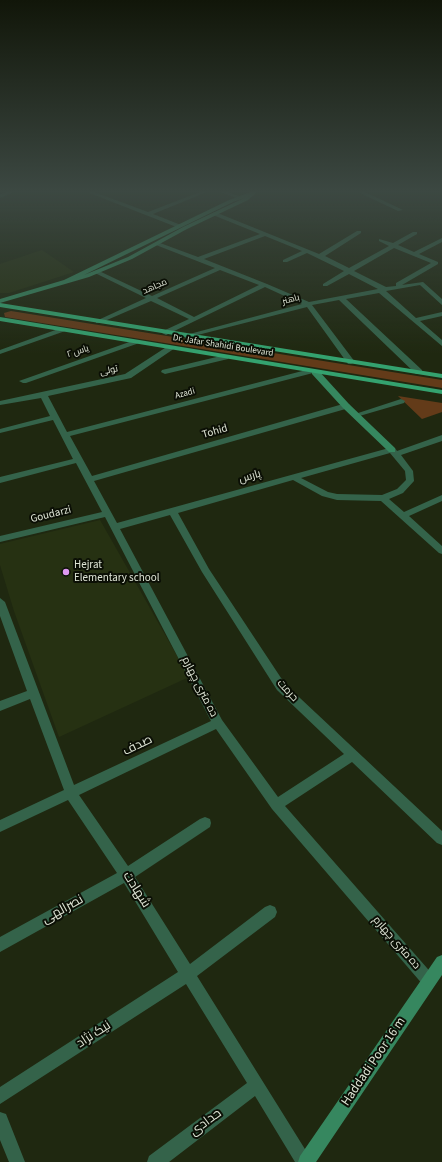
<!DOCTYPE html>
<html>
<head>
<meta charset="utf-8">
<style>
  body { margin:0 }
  canvas { display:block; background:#1f2810 }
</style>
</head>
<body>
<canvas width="442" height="1162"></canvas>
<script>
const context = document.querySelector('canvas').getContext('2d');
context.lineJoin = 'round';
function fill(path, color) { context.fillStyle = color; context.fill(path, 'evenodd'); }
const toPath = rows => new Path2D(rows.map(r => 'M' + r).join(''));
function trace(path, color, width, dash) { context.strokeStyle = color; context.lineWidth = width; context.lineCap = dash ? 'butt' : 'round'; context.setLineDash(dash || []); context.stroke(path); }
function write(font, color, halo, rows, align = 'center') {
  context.font = font + ' "Source Sans 3",Cairo,sans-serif'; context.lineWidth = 4; context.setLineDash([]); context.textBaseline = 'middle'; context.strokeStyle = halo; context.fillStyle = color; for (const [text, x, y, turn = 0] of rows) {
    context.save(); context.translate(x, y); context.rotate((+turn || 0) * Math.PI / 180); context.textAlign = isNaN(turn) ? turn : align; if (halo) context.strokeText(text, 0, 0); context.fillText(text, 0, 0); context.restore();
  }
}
fill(toPath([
  [42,250,74,272,9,293,0,293,0,264],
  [100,520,189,677,59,737,14,611,0,565,0,544]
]), '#263112');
fill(toPath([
  [11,311,442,380,442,388,5,317,4,313],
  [398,396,442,403,442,412,422,419]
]), '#633b19');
fill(toPath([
  [7,192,14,192,0,198,0,194,7,192],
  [87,192,94,192,148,212,200,192,207,192,153,214,181,225,182,226,179,228,87,192],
  [220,192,228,192,242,197,239,199,220,192],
  [358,192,365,192,403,210,398,211,358,192],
  [215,212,319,254,357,231,361,231,361,233,325,256,349,268,389,246,379,241,379,239,393,243,413,232,417,232,417,234,398,245,414,252,442,238,442,242,419,254,438,262,438,264,402,285,423,282,442,299,442,305,420,285,386,291,416,318,442,312,442,316,420,321,442,340,442,346,379,293,346,299,422,370,422,374,416,374,339,300,312,305,355,362,351,364,348,364,307,307,186,338,182,336,302,304,265,287,166,335,162,333,163,331,189,319,151,301,100,323,96,323,96,321,146,298,95,273,95,271,99,271,152,296,215,268,156,245,156,243,160,243,198,257,260,234,213,215,213,213,215,212],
  [265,236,302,251,283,260,283,262,287,262,307,253,344,271,323,284,323,286,327,286,349,274,378,289,309,302,267,284,204,259,265,236],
  [394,248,431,263,396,283,396,286,386,287,354,271,394,248],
  [220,270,259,285,194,317,157,298,220,270],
  [61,328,68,330,0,354,0,350,61,328],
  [135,340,142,342,26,383,23,383,19,381,135,340],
  [168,346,175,348,131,378,48,396,67,432,310,369,314,371,313,373,70,436,92,476,343,404,349,404,350,406,349,408,94,481,117,523,389,448,395,448,397,451,442,435,442,441,401,455,413,471,414,481,403,493,389,499,404,512,442,495,442,501,409,516,442,546,442,554,439,553,381,501,337,500,322,496,293,480,178,513,209,569,285,684,442,831,442,845,437,843,352,762,285,806,434,976,436,981,434,986,429,988,424,986,272,809,216,729,79,795,128,866,200,819,205,817,210,819,211,823,210,827,135,877,190,964,265,907,270,905,275,907,277,912,275,917,197,976,313,1162,295,1162,255,1096,169,1162,147,1162,149,1156,247,1083,186,984,0,1104,0,1087,178,972,124,883,0,952,0,937,117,873,68,800,0,832,0,820,64,790,30,699,0,711,0,701,27,691,0,616,0,598,5,602,74,785,211,721,105,517,0,542,0,536,102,512,76,463,0,483,0,477,73,459,53,420,0,433,0,429,50,416,41,398,0,405,0,401,125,374,168,346],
  [390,453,405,471,406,480,397,489,382,495,337,494,328,492,301,478,390,453],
  [170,515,202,572,277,690,344,754,278,797,222,720,120,529,170,515],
  [225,355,229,357,228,359,165,374,161,372,162,370,225,355],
  [401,399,405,401,404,403,356,417,352,415,401,399],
  [0,1112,6,1114,25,1162,9,1162,0,1140,0,1112]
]), '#34634a');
fill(toPath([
  [250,192,257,192,248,200,187,229,132,259,89,277,0,303,0,299,64,280,229,200,250,192],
  [244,198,183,227,128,257,84,275,233,202,244,198],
  [312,370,318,370,349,404,395,448,395,452,389,452,343,408,312,374,312,370],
  [442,955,442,975,316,1162,298,1162,300,1156,437,957,442,955]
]), '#36875f');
fill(toPath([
  [0,303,442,374,442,378,0,307,0,303],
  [0,317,442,390,442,394,0,321,0,317]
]), '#34a26f');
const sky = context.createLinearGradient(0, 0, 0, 354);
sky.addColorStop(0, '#111609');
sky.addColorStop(0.54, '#3c4842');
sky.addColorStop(1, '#3c484200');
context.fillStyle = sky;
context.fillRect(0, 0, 442, 354);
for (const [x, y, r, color] of [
  [66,572,4,"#df98f1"]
]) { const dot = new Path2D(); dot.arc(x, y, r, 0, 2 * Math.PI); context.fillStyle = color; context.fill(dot); trace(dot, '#0b0f05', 1.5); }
write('9px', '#dfe5d6', '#0b0f05', [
  ["مجاهد",155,287,-24],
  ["باهنر",291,300,-15],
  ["Dr. Jafar Shahidi Boulevard",223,346,9],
  ["یاس ۲",78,352,-18],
  ["تولی",109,371,-12],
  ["Azadi",185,394,-15]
]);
write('11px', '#dfe5d6', '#0b0f05', [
  ["Tohid",215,432,-16],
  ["پارس",250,477,-16],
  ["Goudarzi",51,515,-14],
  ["ده متری چهارم",199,687,63],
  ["حرمت",287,691,48],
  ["ده متری چهارم",396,943,49]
]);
write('11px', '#dfe5d6', '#0b0f05', [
  ["Hejrat",74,566],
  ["Elementary school",74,579]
], 'left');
write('13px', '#dfe5d6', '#0b0f05', [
  ["صدف",138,746,-26],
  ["شهادت",136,890,58],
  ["نصرالهی",63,910,-29],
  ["نیک نژاد",94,1035,-33],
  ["Haddadi Poor 16 m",374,1062,-56],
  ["حدادی",206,1123,-37]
]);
</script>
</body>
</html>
